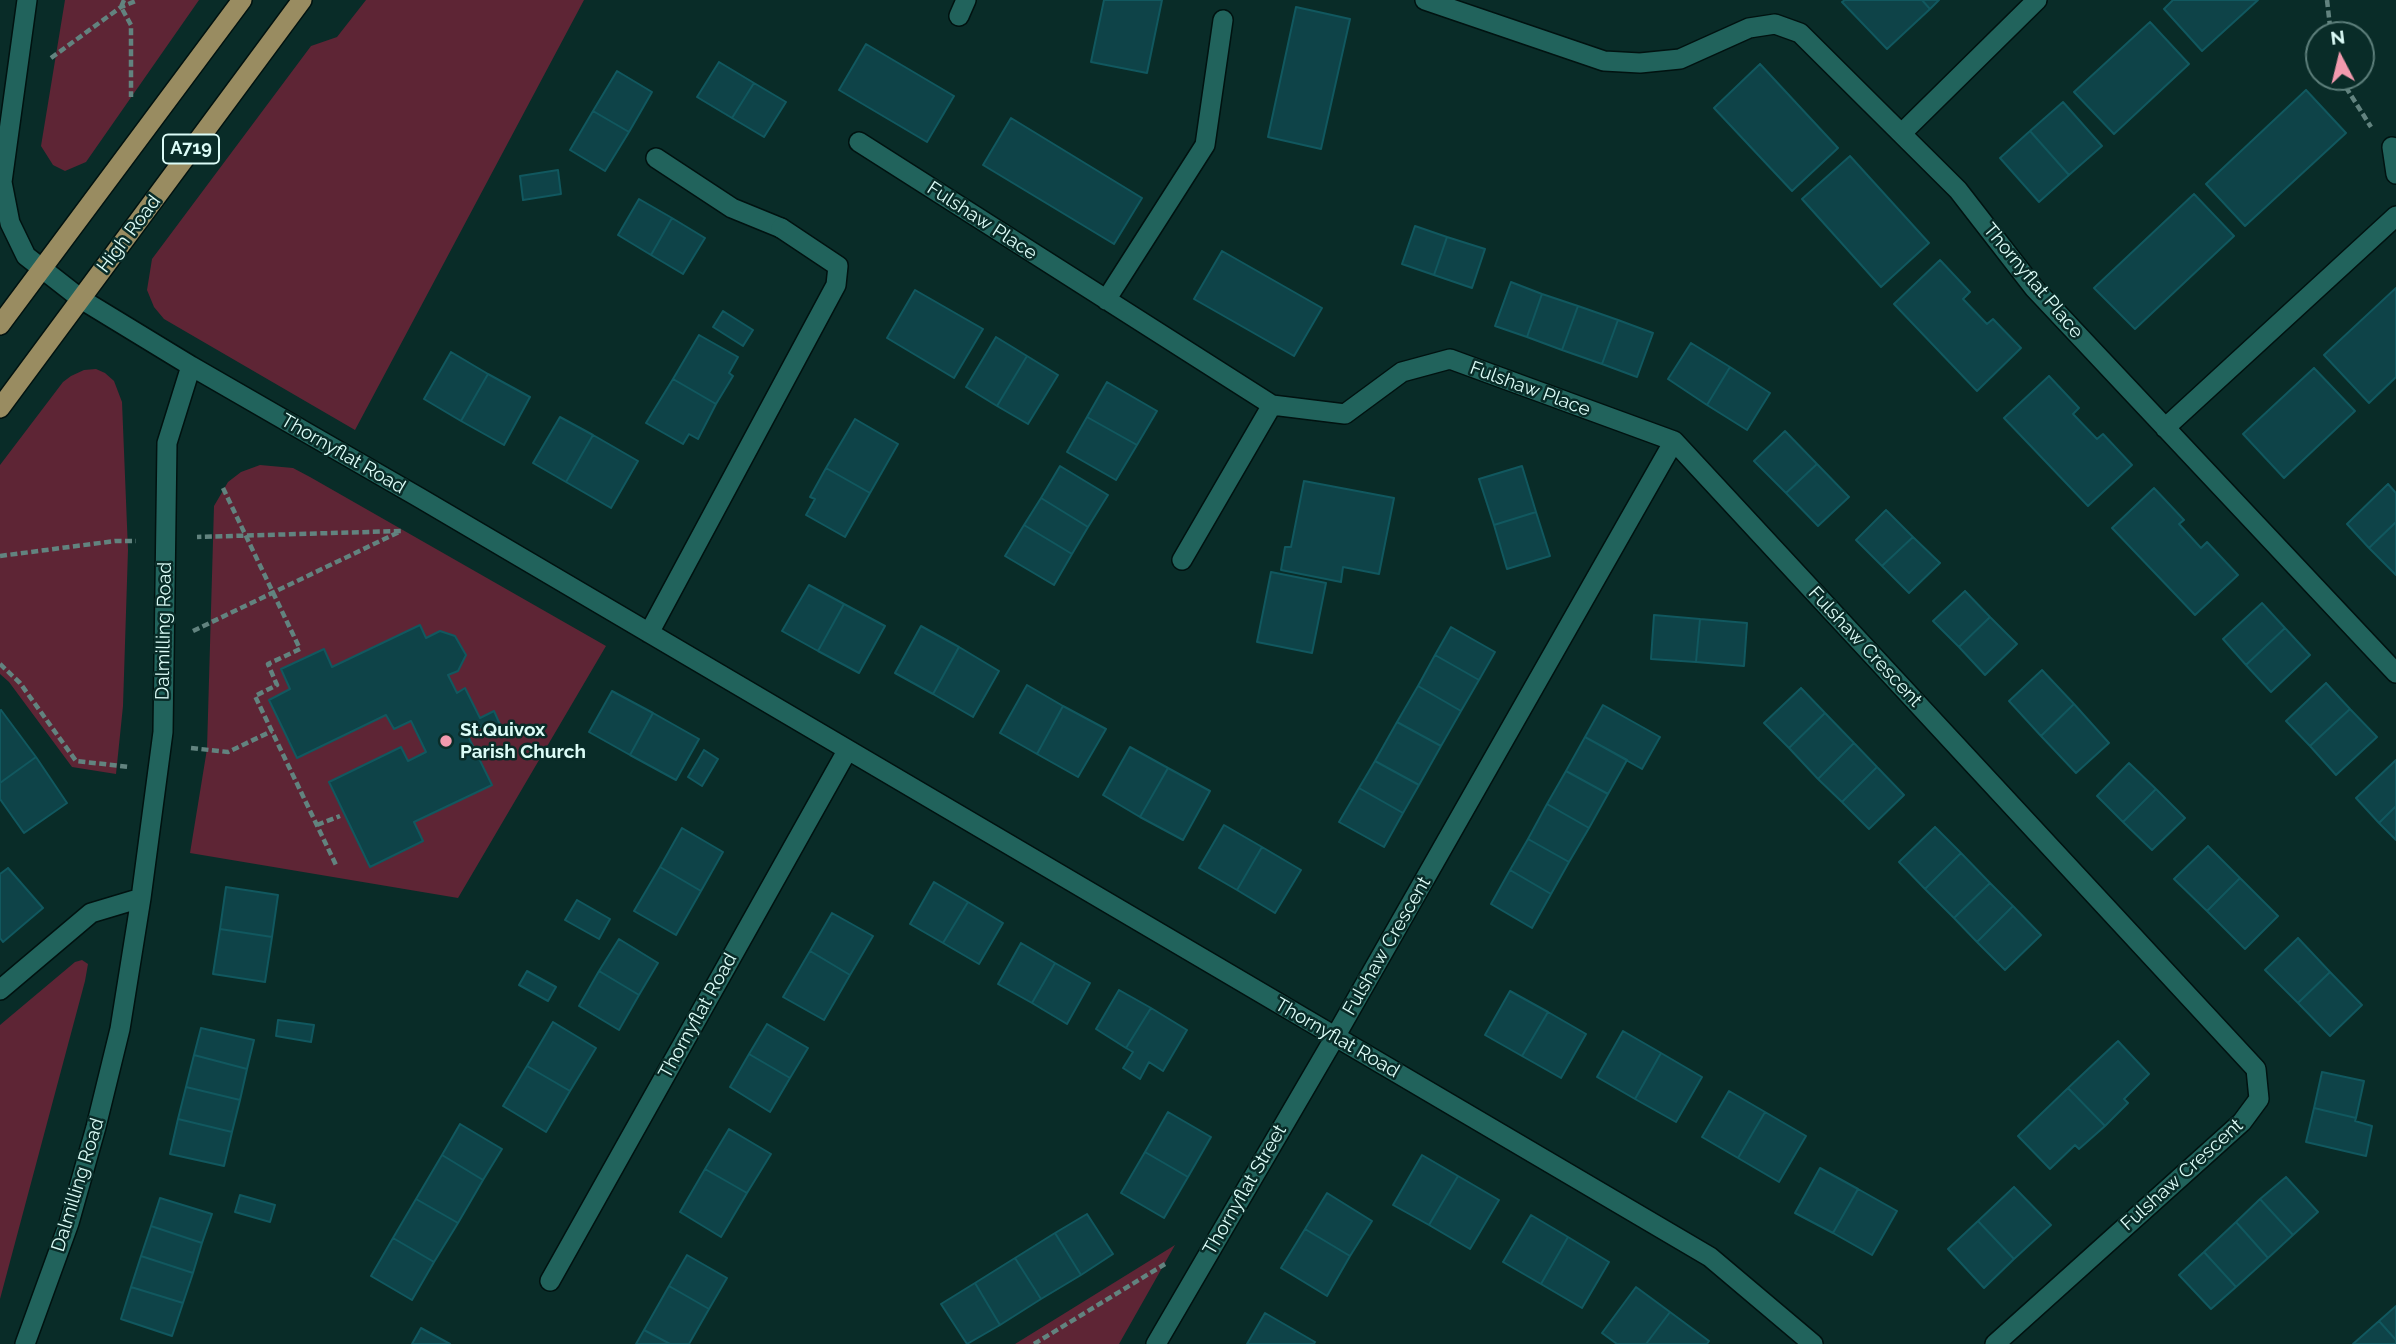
<!DOCTYPE html>
<html>
<head>
<meta charset="utf-8">
<style>
  body { margin:0 }
  #map { position:relative; width:2396px; height:1344px; overflow:hidden; background:#092c28; font-family:Raleway,sans-serif }
  canvas { display:block }
  .north { position:absolute; left:2305px; top:21px; width:70px; height:70px; box-sizing:border-box; background:#092c28; border:2px solid #5d7f7b; border-radius:50%; rotate:353deg; font-size:19px; font-weight:700; line-height:28px; text-align:center; color:#dcfcf7 }
  .north::after { content:''; display:block; margin:auto; width:24px; height:32px; background:#f29aae; clip-path:polygon(50% 0,100% 100%,50% 72%,0 100%) }
</style>
</head>
<body>
<div id="map">
<canvas width="2396" height="1344"></canvas>
<div class="north">N</div>
</div>
<script>
const context = document.querySelector('canvas').getContext('2d');
context.lineJoin = 'round';
function fill(path, color) { context.fillStyle = color; context.fill(path, 'evenodd'); }
const toPath = rows => new Path2D(rows.map(r => 'M' + r).join(''));
function trace(path, color, width, dash) { context.strokeStyle = color; context.lineWidth = width; context.lineCap = dash ? 'butt' : 'round'; context.setLineDash(dash || []); context.stroke(path); }
function write(font, color, halo, rows, align = 'center') {
  context.font = font + ' Raleway,sans-serif'; context.lineWidth = 5; context.setLineDash([]); context.textBaseline = 'middle'; context.strokeStyle = halo; context.fillStyle = color; for (const [text, x, y, turn = 0] of rows) {
    context.save(); context.translate(x, y); context.rotate((+turn || 0) * Math.PI / 180); context.textAlign = isNaN(turn) ? turn : align; if (halo) context.strokeText(text, 0, 0); context.fillText(text, 0, 0); context.restore();
  }
}
fill(toPath([
  [65,0,199,0,86,162,65,171,53,165,41,146],
  [366,0,584,0,355,430,164,319,154,307,147,290,152,259,311,46,337,37],
  [96,369,105,373,114,381,122,402,128,550,123,706,116,774,72,767,9,682,0,674,0,465,63,382,71,376,84,370],
  [260,465,293,468,310,477,606,646,458,898,190,853,207,749,214,506,228,482,241,472],
  [82,960,88,964,85,981,0,1299,0,1025,75,962],
  [1175,1245,1119,1344,1015,1344]
]), '#5e2535');
const building = toPath([
  [1104,0,1162,0,1147,73,1091,62,1104,0],
  [1845,0,1922,0,1930,9,1887,49,1842,2,1845,0],
  [1922,0,1939,0,1930,9,1922,0],
  [2173,0,2258,0,2202,51,2164,9,2173,0],
  [1296,7,1350,19,1321,149,1268,137,1296,7],
  [2150,22,2189,64,2114,134,2074,92,2150,22],
  [866,44,954,96,927,142,839,90,866,44],
  [719,62,754,83,732,118,697,97,719,62],
  [1760,64,1838,148,1792,191,1714,108,1760,64],
  [617,71,652,92,629,132,593,111,617,71],
  [754,83,786,102,764,137,732,118,754,83],
  [2306,90,2346,133,2245,226,2206,184,2306,90],
  [2063,102,2102,146,2069,175,2030,131,2063,102],
  [593,111,629,132,605,171,570,150,593,111],
  [1011,118,1142,198,1114,244,983,165,1011,118],
  [2030,131,2069,175,2039,202,2000,158,2030,131],
  [1850,156,1929,243,1881,287,1802,199,1850,156],
  [558,170,561,194,523,200,520,176,558,170],
  [2194,194,2234,236,2135,329,2094,288,2194,194],
  [639,199,672,218,651,255,618,235,639,199],
  [672,218,705,238,683,274,651,255,672,218],
  [1415,226,1447,237,1434,275,1402,264,1415,226],
  [1447,237,1485,249,1472,288,1434,275,1447,237],
  [1222,251,1322,308,1294,356,1194,299,1222,251],
  [1940,260,1970,292,1963,299,1987,324,1993,319,2021,348,1977,391,1894,304,1940,260],
  [1511,282,1542,294,1527,337,1495,326,1511,282],
  [2396,288,2396,377,2369,403,2324,355,2396,288],
  [915,290,983,329,954,378,887,338,915,290],
  [1542,294,1578,306,1562,350,1527,337,1542,294],
  [1578,306,1618,320,1602,364,1562,350,1578,306],
  [723,311,753,330,743,346,713,327,723,311],
  [1618,320,1653,333,1637,377,1602,364,1618,320],
  [699,335,738,357,729,373,733,376,716,404,673,379,699,335],
  [996,337,1027,356,997,406,966,387,996,337],
  [1691,343,1730,367,1707,405,1668,379,1691,343],
  [451,352,488,374,461,421,424,399,451,352],
  [1027,356,1058,375,1028,424,997,406,1027,356],
  [1730,367,1770,393,1747,430,1707,405,1730,367],
  [2314,368,2355,411,2284,478,2243,434,2314,368],
  [488,374,530,397,504,445,461,421,488,374],
  [2049,376,2079,408,2073,414,2097,439,2103,434,2132,465,2088,506,2004,418,2049,376],
  [673,379,716,404,698,439,689,434,683,444,646,423,673,379],
  [1107,382,1157,411,1137,445,1087,417,1107,382],
  [560,417,593,435,566,482,533,463,560,417],
  [1087,417,1137,445,1116,480,1067,452,1087,417],
  [855,419,898,444,870,493,826,468,855,419],
  [1785,431,1817,464,1786,493,1754,461,1785,431],
  [593,435,638,461,611,508,566,482,593,435],
  [1817,464,1849,497,1818,526,1786,493,1817,464],
  [1060,466,1108,495,1088,527,1041,498,1060,466],
  [1522,466,1536,512,1494,525,1479,479,1522,466],
  [826,468,870,493,845,537,806,515,815,499,810,497,826,468],
  [1304,481,1394,498,1379,574,1343,567,1341,582,1281,570,1285,547,1291,547,1304,481],
  [2388,484,2396,493,2396,522,2369,548,2347,524,2388,484],
  [2154,488,2184,520,2179,524,2201,548,2207,542,2238,575,2195,615,2112,528,2154,488],
  [1041,498,1088,527,1072,554,1024,525,1041,498],
  [1886,510,1913,537,1882,566,1856,540,1886,510],
  [1536,512,1550,556,1507,569,1494,525,1536,512],
  [2396,522,2396,575,2369,548,2396,522],
  [1024,525,1072,554,1054,585,1005,556,1024,525],
  [1913,537,1940,563,1909,593,1882,566,1913,537],
  [1271,572,1326,583,1312,653,1257,642,1271,572],
  [809,585,844,604,818,651,782,631,809,585],
  [1965,591,1990,617,1959,647,1933,621,1965,591],
  [2262,603,2285,628,2246,665,2223,639,2262,603],
  [844,604,885,626,859,673,818,651,844,604],
  [1654,615,1700,619,1696,662,1651,659,1654,615],
  [1990,617,2017,644,1985,675,1959,647,1990,617],
  [1700,619,1747,623,1744,666,1696,662,1700,619],
  [420,625,426,638,440,631,455,636,466,655,458,671,448,675,457,693,465,688,480,718,494,711,502,729,494,733,489,723,467,734,492,785,414,822,423,841,370,867,329,782,401,747,408,761,426,752,411,721,394,729,386,715,297,758,269,700,290,689,281,669,324,649,332,667,420,625],
  [921,626,959,647,933,694,895,673,921,626],
  [1451,627,1495,652,1479,680,1435,655,1451,627],
  [2285,628,2310,655,2271,692,2246,665,2285,628],
  [959,647,999,671,973,717,933,694,959,647],
  [1435,655,1479,680,1461,711,1418,686,1435,655],
  [2042,670,2074,704,2041,736,2009,701,2042,670],
  [2326,683,2350,709,2310,746,2286,721,2326,683],
  [1027,685,1063,706,1037,754,1000,733,1027,685],
  [1418,686,1461,711,1441,746,1397,722,1418,686],
  [1801,688,1825,713,1789,748,1764,723,1801,688],
  [612,691,653,713,630,755,589,732,612,691],
  [2074,704,2109,743,2076,773,2041,736,2074,704],
  [1603,705,1660,737,1642,769,1585,737,1603,705],
  [1063,706,1106,729,1078,777,1037,754,1063,706],
  [2350,709,2377,737,2336,775,2310,746,2350,709],
  [1,710,36,757,0,783,0,711,1,710],
  [653,713,699,739,676,780,630,755,653,713],
  [1825,713,1854,743,1818,779,1789,748,1825,713],
  [1397,722,1441,746,1419,785,1375,761,1397,722],
  [1585,737,1627,760,1608,794,1566,771,1585,737],
  [1854,743,1877,767,1842,802,1818,779,1854,743],
  [1130,747,1168,768,1140,817,1103,795,1130,747],
  [704,750,718,759,702,786,688,777,704,750],
  [36,757,67,803,24,833,0,799,0,783,36,757],
  [2396,760,2396,806,2379,823,2356,798,2396,760],
  [1375,761,1419,785,1403,813,1359,788,1375,761],
  [2129,763,2156,789,2123,822,2097,796,2129,763],
  [1877,767,1904,795,1869,829,1842,802,1877,767],
  [1168,768,1210,791,1183,840,1140,817,1168,768],
  [1566,771,1608,794,1589,828,1547,804,1566,771],
  [1359,788,1403,813,1384,847,1339,822,1359,788],
  [2156,789,2185,818,2152,850,2123,822,2156,789],
  [1547,804,1589,828,1569,862,1528,839,1547,804],
  [2396,806,2396,840,2379,823,2396,806],
  [1224,825,1262,847,1237,890,1199,868,1224,825],
  [1935,827,1961,853,1925,889,1899,862,1935,827],
  [682,828,723,852,701,891,660,867,682,828],
  [1528,839,1569,862,1551,894,1510,870,1528,839],
  [2208,846,2240,878,2207,911,2174,879,2208,846],
  [1262,847,1301,870,1275,913,1237,890,1262,847],
  [1961,853,1990,883,1954,918,1925,889,1961,853],
  [660,867,701,891,676,935,634,911,660,867],
  [8,868,43,908,3,942,0,938,0,874,8,868],
  [1510,870,1551,894,1532,928,1491,904,1510,870],
  [2240,878,2278,916,2245,949,2207,911,2240,878],
  [934,882,968,902,943,943,910,924,934,882],
  [1990,883,2013,906,1977,942,1954,918,1990,883],
  [226,887,278,895,272,937,220,929,226,887],
  [577,900,610,919,599,939,565,920,577,900],
  [968,902,1003,923,979,964,943,943,968,902],
  [2013,906,2041,935,2005,970,1977,942,2013,906],
  [832,913,873,936,850,975,810,951,832,913],
  [220,929,272,937,265,982,213,974,220,929],
  [2298,938,2330,972,2298,1003,2265,970,2298,938],
  [619,939,658,963,639,995,599,971,619,939],
  [1021,943,1055,963,1032,1003,998,984,1021,943],
  [810,951,850,975,824,1020,783,997,810,951],
  [1055,963,1090,983,1067,1024,1032,1003,1055,963],
  [527,971,556,987,548,1001,519,985,527,971],
  [599,971,639,995,619,1030,579,1006,599,971],
  [2330,972,2362,1005,2330,1036,2298,1003,2330,972],
  [1119,990,1151,1008,1126,1048,1096,1029,1119,990],
  [1510,991,1548,1012,1522,1056,1485,1035,1510,991],
  [1151,1008,1187,1030,1163,1071,1149,1062,1140,1079,1123,1068,1133,1052,1126,1048,1151,1008],
  [1548,1012,1586,1034,1561,1078,1522,1056,1548,1012],
  [278,1020,314,1025,311,1042,276,1036,278,1020],
  [553,1022,596,1048,570,1091,527,1066,553,1022],
  [767,1024,808,1048,790,1078,749,1054,767,1024],
  [201,1028,254,1040,247,1069,194,1055,201,1028],
  [1623,1031,1661,1053,1635,1099,1597,1077,1623,1031],
  [2118,1041,2149,1074,2124,1099,2128,1103,2105,1126,2068,1088,2118,1041],
  [1661,1053,1702,1077,1676,1122,1635,1099,1661,1053],
  [749,1054,790,1078,770,1112,730,1087,749,1054],
  [194,1055,247,1069,240,1100,186,1087,194,1055],
  [527,1066,570,1091,546,1132,503,1106,527,1066],
  [2322,1072,2364,1081,2356,1118,2314,1108,2322,1072],
  [186,1087,240,1100,232,1132,178,1119,186,1087],
  [2068,1088,2105,1126,2079,1149,2075,1145,2050,1169,2018,1136,2068,1088],
  [1729,1091,1765,1112,1738,1158,1702,1137,1729,1091],
  [2314,1108,2356,1118,2355,1121,2372,1126,2366,1156,2306,1142,2314,1108],
  [1168,1112,1211,1137,1188,1177,1145,1152,1168,1112],
  [1765,1112,1806,1136,1779,1182,1738,1158,1765,1112],
  [178,1119,232,1132,224,1166,170,1154,178,1119],
  [460,1124,502,1149,483,1180,442,1155,460,1124],
  [729,1129,771,1154,747,1193,705,1169,729,1129],
  [1145,1152,1188,1177,1164,1218,1121,1193,1145,1152],
  [442,1155,483,1180,458,1223,416,1199,442,1155],
  [1422,1155,1458,1176,1429,1225,1393,1205,1422,1155],
  [1820,1168,1858,1189,1833,1233,1795,1213,1820,1168],
  [705,1169,747,1193,721,1237,680,1212,705,1169],
  [1458,1176,1499,1200,1470,1249,1429,1225,1458,1176],
  [2286,1177,2318,1212,2293,1235,2260,1199,2286,1177],
  [2014,1187,2051,1225,2014,1259,1978,1221,2014,1187],
  [1858,1189,1897,1211,1872,1255,1833,1233,1858,1189],
  [1327,1193,1372,1221,1350,1256,1305,1229,1327,1193],
  [240,1195,275,1205,270,1222,235,1212,240,1195],
  [160,1198,212,1214,202,1243,151,1226,160,1198],
  [416,1199,458,1223,434,1262,393,1238,416,1199],
  [2260,1199,2293,1235,2268,1258,2236,1222,2260,1199],
  [1087,1214,1113,1254,1081,1275,1055,1233,1087,1214],
  [1531,1215,1568,1237,1541,1284,1503,1262,1531,1215],
  [1978,1221,2014,1259,1984,1288,1948,1249,1978,1221],
  [2236,1222,2268,1258,2236,1287,2204,1252,2236,1222],
  [151,1226,202,1243,193,1273,141,1256,151,1226],
  [1305,1229,1350,1256,1327,1296,1281,1268,1305,1229],
  [1055,1233,1081,1275,1041,1299,1015,1258,1055,1233],
  [1568,1237,1609,1262,1582,1308,1541,1284,1568,1237],
  [393,1238,434,1262,412,1300,371,1276,393,1238],
  [2204,1252,2236,1287,2211,1309,2179,1275,2204,1252],
  [687,1255,727,1278,709,1309,669,1286,687,1255],
  [141,1256,193,1273,183,1303,131,1287,141,1256],
  [1015,1258,1041,1299,1000,1325,975,1283,1015,1258],
  [975,1283,1000,1325,967,1344,941,1304,975,1283],
  [669,1286,709,1309,689,1344,670,1344,644,1330,669,1286],
  [131,1287,183,1303,172,1336,121,1319,131,1287],
  [1636,1287,1670,1312,1646,1344,1617,1344,1602,1333,1636,1287],
  [2396,1306,2396,1340,2379,1321,2396,1306],
  [1670,1312,1709,1341,1707,1344,1646,1344,1670,1312],
  [1265,1313,1315,1342,1314,1344,1247,1344,1265,1313],
  [2379,1321,2396,1340,2396,1344,2353,1344,2379,1321],
  [421,1328,450,1344,412,1344,421,1328],
  [644,1330,670,1344,636,1344,644,1330]
]);
fill(building, '#0e4348');
trace(building, '#11585f', 2);
const service = toPath([
  [959,16,966,0],
  [656,158,732,208,781,228]
]);
const minor = toPath([
  [27,0,2,182,10,223,26,256,81,299,191,366,420,498,1710,1257,1813,1344],
  [1425,0,1604,61,1640,63,1680,59,1749,28,1775,24,1800,33,1958,190,2034,288,2396,673],
  [1902,133,2037,0],
  [859,142,1272,405,1345,414,1402,372,1450,359,1674,441],
  [2392,147,2396,174],
  [1106,300,1205,145,1223,20],
  [2165,428,2396,216],
  [1182,560,1272,405],
  [649,633,836,285,838,266,781,228],
  [0,990,91,913,141,898],
  [550,1281,847,751],
  [25,1344,69,1223,96,1127,120,1029,141,898,163,732,167,443,191,366],
  [1156,1344,1335,1037,1674,441,2256,1069,2259,1099,2242,1122,1995,1344]
]);
const primary = toPath([
  [0,325,242,0],
  [0,408,302,0]
]);
trace(service, '#011210', 22);
trace(minor, '#011210', 22);
trace(primary, '#011210', 22);
trace(toPath([
  [124,0,121,7,131,25,131,97],
  [2327,0,2331,35],
  [51,58,121,7,138,0],
  [2343,77,2347,89,2371,127],
  [223,488,300,649,268,664,277,685,255,696,336,865],
  [0,556,115,541,136,541],
  [193,631,401,531,197,537],
  [0,664,20,683,76,761,130,767],
  [191,748,228,752,272,731],
  [317,825,340,816],
  [1034,1344,1165,1264]
]), '#62837f', 4.5, [7, 3.5]);
trace(service, '#21635c', 19);
trace(minor, '#21635c', 19);
trace(primary, '#998c61', 19);
for (const [x, y, r, color] of [
  [446,741,7,"#f29aae"]
]) { const dot = new Path2D(); dot.arc(x, y, r, 0, 2 * Math.PI); context.fillStyle = color; context.fill(dot); trace(dot, '#092c28', 2.5); }
for (const [x, y, w] of [
  [191,149,56]
]) { const box = new Path2D(); box.roundRect(x - w / 2, y - 14.5, w, 29, 5); context.fillStyle = '#092c28'; context.fill(box); trace(box, '#dcfcf7', 2); }
write('bold 18px', '#dcfcf7', null, [
  ["A719",191,149]
]);
write('19px', '#dcfcf7', '#092c28', [
  ["Fulshaw Place",982,221,33],
  ["High Road",129,234,-53],
  ["Thornyflat Place",2033,281,50],
  ["Fulshaw Place",1530,389,20],
  ["Thornyflat Road",343,454,30],
  ["Dalmilling Road",164,631,-89],
  ["Fulshaw Crescent",1865,647,47],
  ["Fulshaw Crescent",1387,946,-60],
  ["Thornyflat Road",698,1016,-61],
  ["Thornyflat Road",1337,1038,30],
  ["Fulshaw Crescent",2182,1175,-42],
  ["Dalmilling Road",78,1185,-73],
  ["Thornyflat Street",1245,1190,-60]
]);
write('bold 19px', '#dcfcf7', '#092c28', [
  ["St.Quivox",460,730],
  ["Parish Church",460,752]
], 'left');
</script>
</body>
</html>
